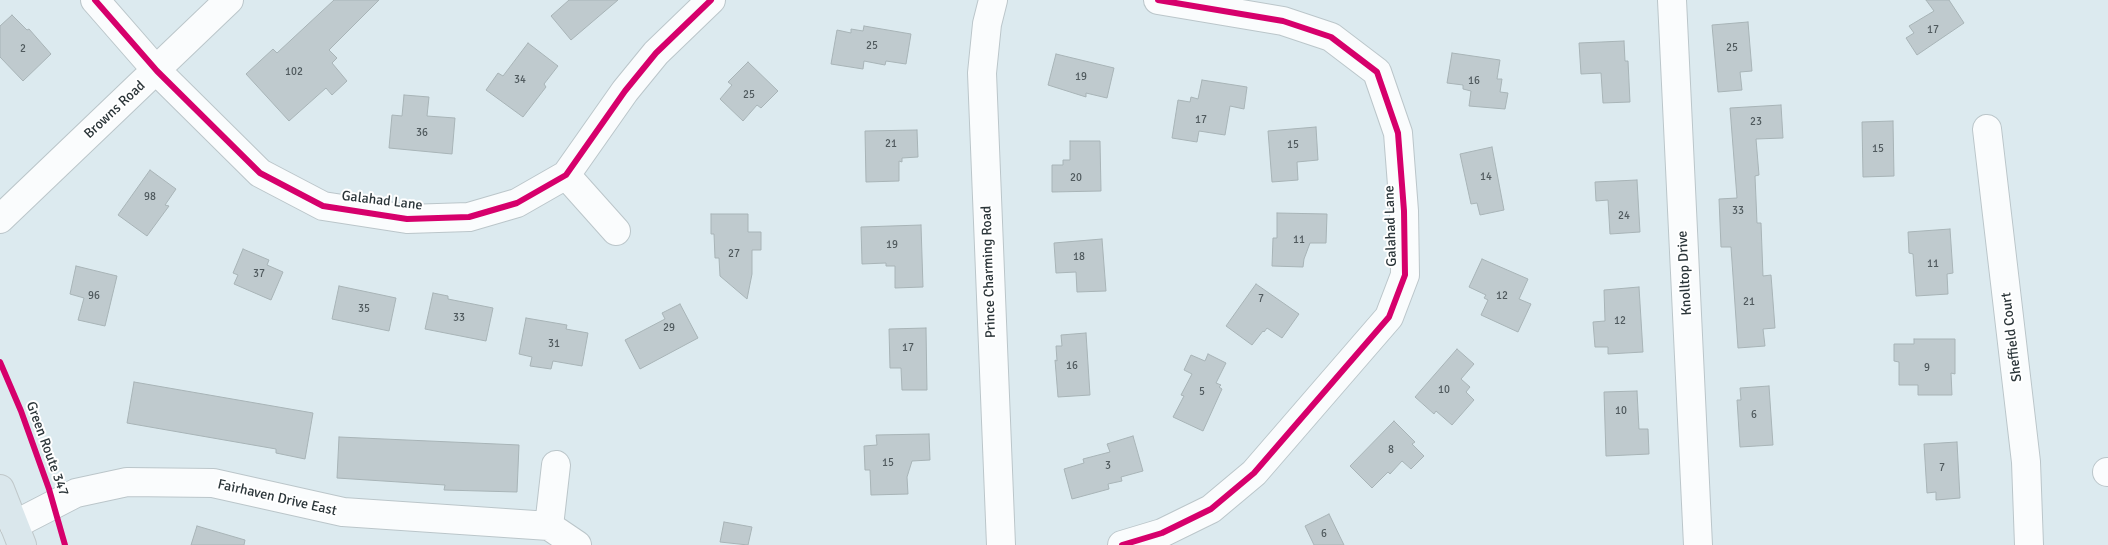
<!DOCTYPE html>
<html>
<head>
<meta charset="utf-8">
<style>
  body { margin:0 }
  canvas { display:block; background:#dceaef }
</style>
</head>
<body>
<canvas width="2108" height="545"></canvas>
<script>
const context = document.querySelector('canvas').getContext('2d');
context.lineJoin = 'round';
function fill(path, color) { context.fillStyle = color; context.fill(path, 'evenodd'); }
const toPath = rows => new Path2D(rows.map(r => 'M' + r).join(''));
function trace(path, color, width, dash) { context.strokeStyle = color; context.lineWidth = width; context.lineCap = dash ? 'butt' : 'round'; context.setLineDash(dash || []); context.stroke(path); }
function write(font, color, halo, rows, align = 'center') {
  context.font = font + ' Signika,sans-serif'; context.lineWidth = 4; context.setLineDash([]); context.textBaseline = 'middle'; context.strokeStyle = halo; context.fillStyle = color; for (const [text, x, y, turn = 0] of rows) {
    context.save(); context.translate(x, y); context.rotate((+turn || 0) * Math.PI / 180); context.textAlign = isNaN(turn) ? turn : align; if (halo) context.strokeText(text, 0, 0); context.fillText(text, 0, 0); context.restore();
  }
}
const building = toPath([
  [334,0,379,0,329,50,337,58,332,63,347,81,332,95,326,88,289,121,246,74,273,49,277,53,334,0],
  [569,0,618,0,571,40,551,16,569,0],
  [1926,0,1949,0,1964,23,1917,55,1906,38,1914,33,1909,26,1934,11,1926,0],
  [12,15,27,30,29,29,51,54,23,81,0,57,0,26,12,15],
  [1748,22,1752,71,1740,72,1742,90,1718,92,1712,25,1748,22],
  [864,26,911,34,906,64,886,61,885,65,864,61,863,69,831,64,837,30,851,33,851,29,863,31,864,26],
  [1624,41,1625,61,1628,61,1630,102,1603,103,1601,73,1581,74,1579,43,1624,41],
  [528,43,558,66,544,84,546,87,523,117,486,90,498,73,503,76,528,43],
  [1452,53,1500,60,1497,79,1502,79,1500,92,1508,93,1505,109,1469,106,1471,91,1463,89,1463,85,1447,83,1452,53],
  [1056,54,1114,68,1107,98,1086,93,1086,97,1048,85,1056,54],
  [748,62,778,91,761,108,757,105,743,121,720,99,732,85,728,82,748,62],
  [1202,80,1247,87,1244,109,1230,106,1225,135,1199,131,1197,142,1172,138,1178,100,1190,102,1191,97,1198,99,1202,80],
  [404,95,429,97,427,116,455,118,452,154,389,148,392,115,402,116,404,95],
  [1781,105,1783,138,1756,139,1759,175,1755,176,1757,223,1761,223,1763,276,1771,275,1775,328,1763,329,1765,346,1738,348,1731,247,1721,247,1719,199,1737,198,1730,108,1781,105],
  [1893,121,1894,176,1863,177,1862,122,1893,121],
  [1316,127,1318,160,1297,162,1298,180,1272,182,1268,131,1316,127],
  [917,130,918,157,902,158,902,162,899,161,899,181,866,182,865,131,917,130],
  [1070,141,1100,141,1101,191,1052,192,1052,165,1063,165,1063,160,1070,160,1070,141],
  [1492,147,1504,210,1480,215,1477,203,1471,204,1460,154,1492,147],
  [150,170,176,189,165,205,169,206,147,236,118,215,150,170],
  [1637,180,1640,232,1610,234,1608,200,1596,201,1595,182,1637,180],
  [1277,213,1327,214,1326,243,1310,243,1304,259,1303,267,1272,266,1273,238,1277,238,1277,213],
  [711,214,748,214,748,232,761,232,761,250,752,250,752,274,747,299,720,276,719,258,715,258,714,234,711,234,711,214],
  [921,225,923,287,895,288,895,266,886,266,886,263,862,264,861,227,921,225],
  [1950,229,1953,273,1947,274,1948,294,1916,296,1913,254,1909,253,1908,232,1950,229],
  [1102,239,1106,291,1077,292,1076,272,1056,273,1054,243,1102,239],
  [243,249,269,260,267,265,283,272,271,300,234,284,238,275,233,273,243,249],
  [1482,259,1528,279,1519,299,1531,304,1518,332,1481,315,1488,300,1484,298,1486,295,1469,287,1482,259],
  [76,266,117,276,105,326,78,320,84,298,70,294,76,266],
  [1256,284,1299,314,1282,338,1267,328,1264,332,1263,331,1252,345,1226,326,1256,284],
  [339,286,396,298,389,331,332,319,339,286],
  [1639,287,1643,352,1608,354,1608,347,1595,347,1593,322,1605,321,1604,290,1639,287],
  [433,293,448,296,448,299,493,308,486,341,425,329,433,293],
  [680,304,698,338,640,369,625,340,665,319,662,313,680,304],
  [526,318,567,325,566,329,588,333,582,366,553,361,551,369,530,366,532,357,519,354,526,318],
  [926,328,927,390,902,390,901,368,890,368,889,329,926,328],
  [1086,333,1090,395,1058,397,1055,360,1057,361,1056,346,1062,346,1061,335,1086,333],
  [1914,339,1955,339,1955,374,1951,373,1952,395,1918,395,1918,385,1899,385,1899,362,1894,361,1894,344,1914,344,1914,339],
  [1457,349,1474,364,1461,379,1470,387,1466,392,1474,400,1452,425,1436,411,1434,414,1415,397,1457,349],
  [1208,354,1226,363,1216,383,1221,385,1219,387,1222,389,1203,431,1173,417,1184,396,1181,395,1192,374,1184,370,1191,355,1205,361,1208,354],
  [134,382,313,413,305,459,276,453,276,449,127,423,134,382],
  [1769,386,1773,445,1740,447,1737,400,1741,400,1740,388,1769,386],
  [1637,391,1639,429,1648,429,1649,454,1606,456,1604,392,1637,391],
  [1394,421,1415,442,1412,444,1424,456,1411,469,1402,461,1390,474,1388,472,1372,488,1350,466,1394,421],
  [929,434,930,460,912,461,907,477,908,494,871,495,870,470,865,470,864,446,877,445,876,435,929,434],
  [1133,436,1143,471,1121,477,1122,481,1108,484,1109,489,1072,499,1064,469,1084,463,1083,459,1110,452,1107,444,1133,436],
  [339,437,519,445,517,492,444,490,445,485,337,478,339,437],
  [1957,442,1960,498,1936,500,1936,492,1927,493,1924,444,1957,442],
  [1329,514,1344,545,1314,545,1305,526,1329,514],
  [724,522,752,527,748,545,720,542,724,522],
  [197,526,245,540,244,545,191,545,197,526]
]);
fill(building, '#bfcace');
trace(building, '#a8b4b7', 1);
const minor = toPath([
  [95,0,157,71,260,173,323,206,407,219,469,217,517,203,566,175,625,91,656,53,711,0],
  [993,0,987,24,982,73,1001,545],
  [1672,0,1698,545],
  [1987,129,2026,462,2029,545],
  [566,175,616,231],
  [0,219,229,0],
  [2107,472,2108,472],
  [14,525,76,493,127,482,213,483,343,512,549,526,577,545],
  [549,526,556,465],
  [1122,545,1162,533,1211,509,1254,473,1389,317,1405,275,1404,211,1398,133,1377,72,1331,37,1283,21,1158,0]
]);
const highway = toPath([
  [0,489,22,545]
]);
trace(minor, '#bbc6ca', 30);
trace(highway, '#c0c8ca', 30);
trace(minor, '#fafcfd', 28);
trace(highway, '#dae7ec', 28);
trace(toPath([
  [95,0,157,71,260,173,323,206,407,219,469,217,517,203,566,175,625,91,656,53,711,0],
  [0,362,21,411,49,489,65,545],
  [1122,545,1162,533,1211,509,1254,473,1389,317,1405,275,1404,211,1398,133,1377,72,1331,37,1283,21,1158,0]
]), '#d6006c', 6);
write('11px', '#505a5e', null, [
  ["17",1933,30],
  ["25",872,46],
  ["25",1732,48],
  ["2",23,49],
  ["102",294,72],
  ["19",1081,77],
  ["34",520,80],
  ["16",1474,81],
  ["25",749,95],
  ["17",1201,120],
  ["23",1756,122],
  ["36",422,133],
  ["21",891,144],
  ["15",1293,145],
  ["15",1878,149],
  ["14",1486,177],
  ["20",1076,178],
  ["98",150,197],
  ["33",1738,211],
  ["24",1624,216],
  ["11",1299,240],
  ["19",892,245],
  ["27",734,254],
  ["18",1079,257],
  ["11",1933,264],
  ["37",259,274],
  ["96",94,296],
  ["12",1502,296],
  ["7",1261,299],
  ["21",1749,302],
  ["35",364,309],
  ["33",459,318],
  ["12",1620,321],
  ["29",669,328],
  ["31",554,344],
  ["17",908,348],
  ["16",1072,366],
  ["9",1927,368],
  ["10",1444,390],
  ["5",1202,392],
  ["10",1621,411],
  ["6",1754,415],
  ["8",1391,450],
  ["15",888,463],
  ["3",1108,466],
  ["7",1942,468],
  ["6",1324,534]
]);
write('14px', '#2b3539', '#fff', [
  ["Browns Road",115,110,-43],
  ["Galahad Lane",382,201,7],
  ["Galahad Lane",1391,226,-92],
  ["Prince Charming Road",989,272,-92],
  ["Knolltop Drive",1685,273,-93],
  ["Sheffield Court",2012,337,-97],
  ["Green Route 347",47,449,70],
  ["Fairhaven Drive East",277,498,13]
]);
</script>
</body>
</html>
